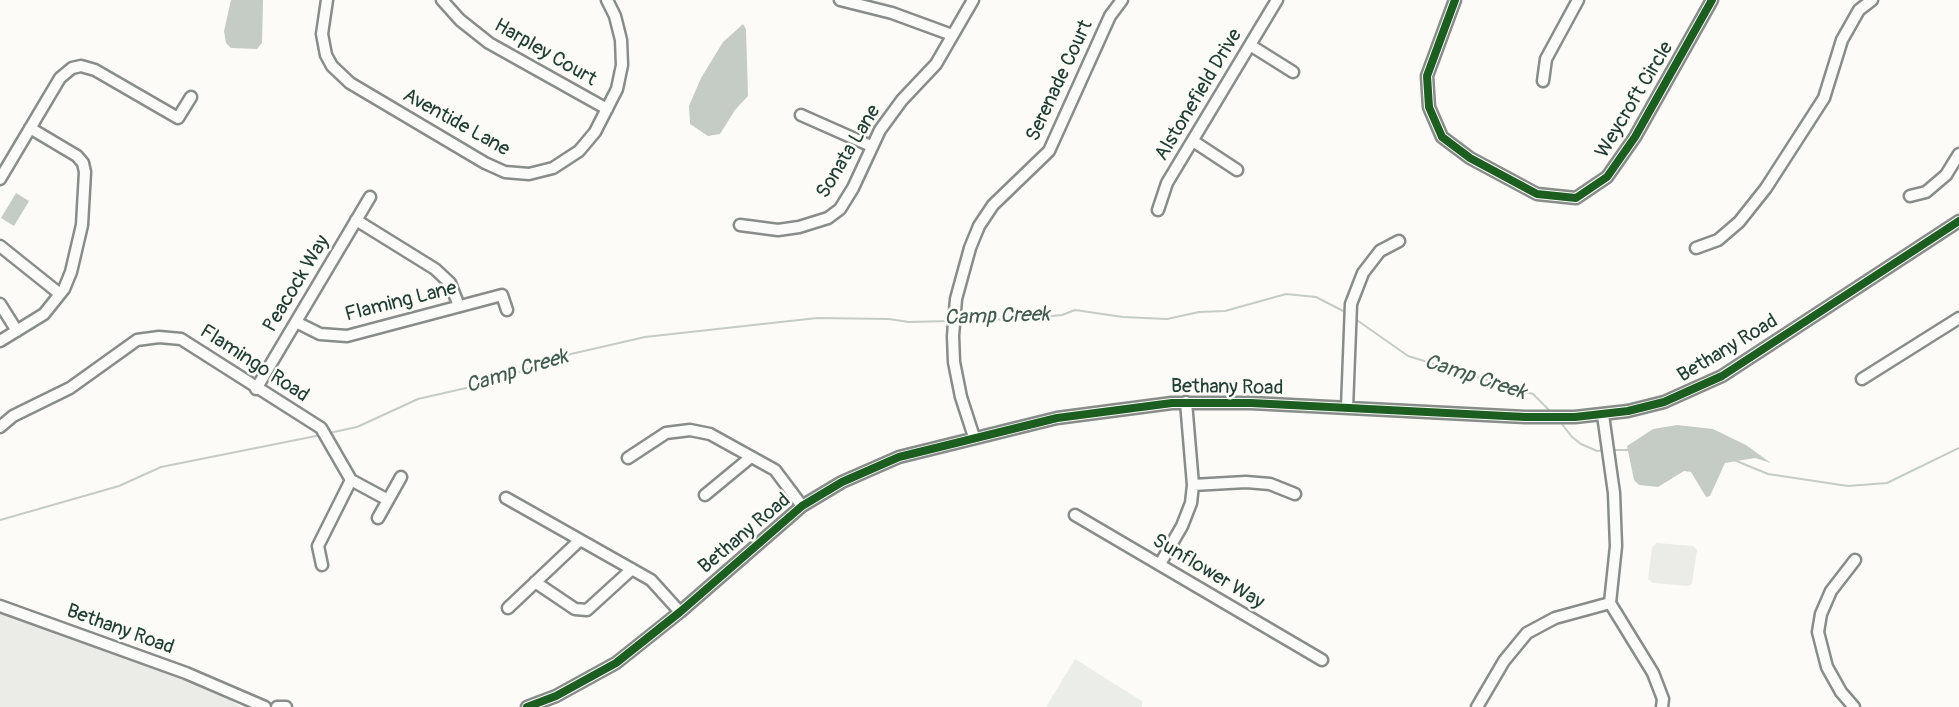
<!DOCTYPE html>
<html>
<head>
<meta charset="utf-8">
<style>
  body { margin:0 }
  canvas { display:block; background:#fcfbf8 }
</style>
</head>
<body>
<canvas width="1959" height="707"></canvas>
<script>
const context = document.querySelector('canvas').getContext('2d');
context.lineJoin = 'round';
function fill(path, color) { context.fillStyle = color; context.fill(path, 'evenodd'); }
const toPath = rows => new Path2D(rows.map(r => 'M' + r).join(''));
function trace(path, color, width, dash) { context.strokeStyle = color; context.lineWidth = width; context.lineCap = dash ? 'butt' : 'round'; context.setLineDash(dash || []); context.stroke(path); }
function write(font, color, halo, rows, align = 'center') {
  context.font = font + ' Pangolin,sans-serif'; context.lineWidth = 5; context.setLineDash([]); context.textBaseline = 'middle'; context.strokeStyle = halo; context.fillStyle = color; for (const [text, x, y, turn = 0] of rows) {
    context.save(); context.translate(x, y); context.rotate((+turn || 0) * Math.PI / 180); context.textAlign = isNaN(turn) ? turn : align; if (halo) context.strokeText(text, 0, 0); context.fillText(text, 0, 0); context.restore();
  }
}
fill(toPath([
  [1075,659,1142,701,1142,707,1046,707]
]), '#ebede8');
fill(toPath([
  [1657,543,1693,546,1697,550,1692,584,1688,586,1653,583,1648,579,1652,547],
  [0,613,211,687,241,707,0,707]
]), '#ebece8');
fill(toPath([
  [231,0,263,0,262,43,257,49,231,48,226,43,224,31],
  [743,24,746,29,748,96,735,110,720,134,708,136,690,124,689,106,701,78,723,42],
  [16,193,29,201,14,226,1,218],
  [1677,425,1713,429,1746,445,1771,463,1755,458,1725,463,1710,496,1706,497,1691,472,1684,471,1658,487,1639,485,1634,480,1627,446,1653,429]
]), '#c5ccc6');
trace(toPath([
  [1354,318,1408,356,1533,394,1553,414],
  [957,320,1020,319,1062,315,1075,310,1123,317,1167,319,1199,312,1225,311,1286,294,1316,297,1347,313],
  [1559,420,1572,437,1581,444,1597,451,1604,450],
  [329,433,357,427,418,399,488,383,571,354,645,337,817,318,889,319,909,322,951,321],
  [1613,450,1628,450],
  [1734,460,1768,474,1848,486,1887,483,1959,448],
  [0,520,119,486,161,467,321,435]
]), '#c5ccc6', 2);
const minor = toPath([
  [327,0,322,34,326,55,332,66,350,83,485,163,505,172,529,174,553,168,579,151,595,132,617,89,622,65,621,40,615,16,607,0],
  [442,0,460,20,489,43,607,109],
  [840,0,892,13,952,35],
  [1455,0,1427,76,1429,107,1442,137,1470,158,1537,194,1576,198,1607,177,1635,137,1712,0],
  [1250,45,1293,72],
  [1543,81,1546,59,1578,0],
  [801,115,871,146],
  [1193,141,1237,170],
  [0,179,60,78,72,68,81,66,95,70,178,118,191,97],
  [1910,196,1926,192,1946,175,1959,154],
  [1158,210,1167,183,1277,0],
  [356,220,435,269,450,283,459,306],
  [740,225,778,230,799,227,828,218,840,209,853,188,880,130,902,100,936,64,973,0],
  [0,246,60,294],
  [1696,248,1718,240,1739,222,1766,188,1824,98,1842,40,1859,10,1872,0],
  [0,304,17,331],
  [296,322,320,334,347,336,502,295,507,310],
  [0,341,44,314,64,289,71,272,82,225,85,172,83,163,77,156,30,128],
  [1862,379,1959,318],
  [256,389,370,197],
  [1347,408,1351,304,1363,273,1380,251,1399,241],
  [1603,415,1614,493,1616,546,1610,603,1653,673,1663,699,1662,707],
  [0,427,13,416,70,388,137,340,159,337,181,339,321,428,351,480,388,500],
  [974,437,961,397,954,362,953,336,956,299,970,248,979,226,993,205,1049,151,1110,16,1122,0],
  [628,458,666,433,690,430,710,434,775,470,802,506],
  [1193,485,1246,482,1270,484,1295,494],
  [705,495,751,457],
  [506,498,651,580,680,612],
  [1075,515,1322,660],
  [378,518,401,477],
  [1160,564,1182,526,1191,503,1193,485,1186,402],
  [322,565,318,546,351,480],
  [535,582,575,609,587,610,632,569],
  [0,606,186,673,265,707],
  [508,608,580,540],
  [277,707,286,707],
  [527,707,556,696,616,663,680,612,802,506,842,482,899,457,1057,418,1172,403,1251,403,1525,417,1575,417,1628,411,1664,402,1722,376,1959,221],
  [1477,707,1504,661,1527,633,1555,618,1610,603],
  [1854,707,1841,692,1827,667,1818,632,1821,614,1831,591,1855,560]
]);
trace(minor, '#888d8a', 15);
trace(minor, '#fbfbf9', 10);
trace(toPath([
  [1455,0,1427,76,1429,107,1442,137,1470,158,1537,194,1576,198,1607,177,1635,137,1712,0],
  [527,707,556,696,616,663,680,612,802,506,842,482,899,457,1057,418,1172,403,1251,403,1525,417,1575,417,1628,411,1664,402,1722,376,1959,221]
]), '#1b5e20', 8);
write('20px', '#1f3d34', '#fdfcf7', [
  ["Harpley Court",545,53,30],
  ["Serenade Court",1060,81,-65],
  ["Alstonefield Drive",1199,95,-59],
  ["Weycroft Circle",1635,100,-59],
  ["Aventide Lane",456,123,29],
  ["Sonata Lane",849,152,-59],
  ["Peacock Way",297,284,-59],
  ["Flaming Lane",401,302,-14],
  ["Bethany Road",1728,349,-31],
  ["Flamingo Road",254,364,33],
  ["Bethany Road",1227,388,1],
  ["Bethany Road",745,534,-40],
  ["Sunflower Way",1208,572,31],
  ["Bethany Road",120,630,20]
]);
write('italic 21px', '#435c53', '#fdfcf7', [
  ["Camp Creek",997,317,-2],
  ["Camp Creek",517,372,-17],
  ["Camp Creek",1475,378,18]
]);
</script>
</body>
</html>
